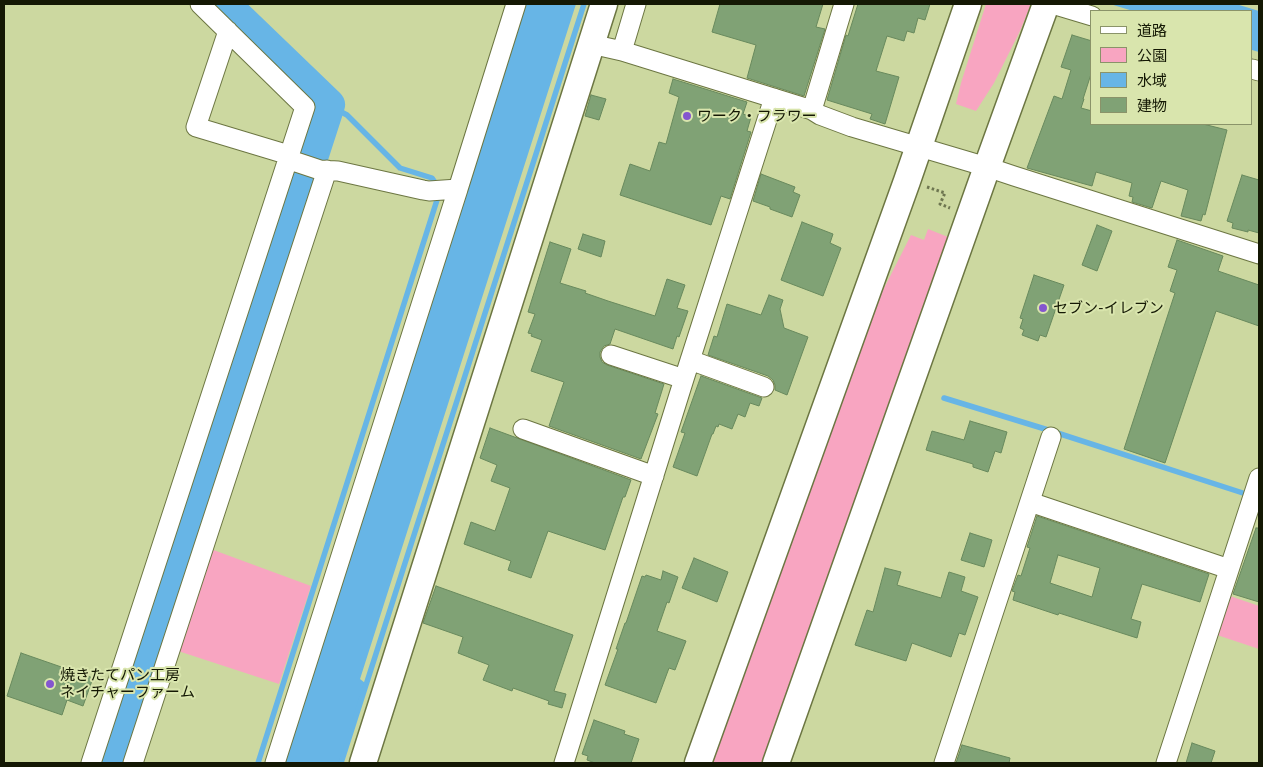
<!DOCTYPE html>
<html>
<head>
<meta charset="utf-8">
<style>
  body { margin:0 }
  #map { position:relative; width:1263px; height:767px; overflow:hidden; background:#ccd8a0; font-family:"Public Sans","Noto Sans JP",sans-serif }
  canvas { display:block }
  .frame { position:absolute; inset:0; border:5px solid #141804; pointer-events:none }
  .legend { position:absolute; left:1090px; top:10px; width:162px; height:115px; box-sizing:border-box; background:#d9e5ad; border:1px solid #8a9369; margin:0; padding:6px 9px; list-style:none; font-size:15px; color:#141804 }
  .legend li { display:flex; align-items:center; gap:10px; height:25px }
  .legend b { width:25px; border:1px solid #8a9369 }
</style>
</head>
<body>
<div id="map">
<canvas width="1263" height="767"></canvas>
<div class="frame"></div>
<ul class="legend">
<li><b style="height:6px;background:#fff"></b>道路</li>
<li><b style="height:14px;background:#f8a5c1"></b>公園</li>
<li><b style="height:14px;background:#67b5e6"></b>水域</li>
<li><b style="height:14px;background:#80a275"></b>建物</li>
</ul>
</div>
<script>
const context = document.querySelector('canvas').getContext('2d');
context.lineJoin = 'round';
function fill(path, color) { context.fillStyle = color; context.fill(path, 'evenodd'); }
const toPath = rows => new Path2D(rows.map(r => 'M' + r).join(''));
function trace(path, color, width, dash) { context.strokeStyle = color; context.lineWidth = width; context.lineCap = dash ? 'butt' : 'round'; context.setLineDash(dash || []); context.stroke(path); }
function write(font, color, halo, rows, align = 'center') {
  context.font = font + ' "Public Sans","Noto Sans JP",sans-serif'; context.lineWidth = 4; context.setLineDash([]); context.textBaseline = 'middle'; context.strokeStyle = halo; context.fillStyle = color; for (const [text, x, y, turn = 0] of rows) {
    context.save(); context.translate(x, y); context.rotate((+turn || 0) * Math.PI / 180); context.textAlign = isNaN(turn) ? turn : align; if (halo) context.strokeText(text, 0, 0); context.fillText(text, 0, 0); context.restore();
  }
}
fill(toPath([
  [986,4,1031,4,1020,31,994,83,976,111,956,104,961,83],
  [928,229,948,237,857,498,766,752,761,763,710,763,874,308,911,235,924,240],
  [208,548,311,586,279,684,175,650],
  [1230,596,1259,606,1259,649,1217,635]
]), '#f8a5c1');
fill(toPath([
  [524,4,576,4,360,679,365,683,340,763,284,763],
  [1110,4,1236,4,1259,11,1259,52,1252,50,1252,11,1133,11]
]), '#67b5e6');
trace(toPath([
  [944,398,1045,429,1246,494,1244,500],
  [258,763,437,200,436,184,432,178,400,168,347,115,328,105],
  [341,763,584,4]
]), '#67b5e6', 5.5);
trace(toPath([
  [115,763,328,105,223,4]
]), '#67b5e6', 34);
const building = toPath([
  [720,4,823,4,816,27,825,29,804,96,747,78,756,45,712,32,720,4],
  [858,4,930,4,925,20,918,18,914,33,907,31,904,41,887,36,876,71,899,77,885,124,870,119,872,114,827,100,846,35,848,36,858,4],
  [1072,35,1092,41,1092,71,1083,99,1084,99,1081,108,1092,111,1092,124,1203,124,1227,130,1205,215,1203,214,1201,221,1181,216,1188,190,1161,181,1152,208,1132,202,1133,197,1129,196,1132,183,1096,172,1092,186,1027,168,1054,96,1062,99,1071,70,1061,67,1072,35],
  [673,79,747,102,743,114,751,117,747,131,751,132,730,199,721,196,711,225,620,195,630,164,650,171,659,142,666,144,679,97,669,93,673,79],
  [591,95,606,99,599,120,585,116,591,95],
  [761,174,795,187,793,192,800,195,792,217,770,209,770,207,753,201,761,174],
  [1242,175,1259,180,1259,233,1248,230,1248,232,1232,228,1233,223,1227,221,1242,175],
  [802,222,833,234,830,243,841,248,823,296,781,280,802,222],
  [1097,225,1112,231,1097,271,1082,265,1097,225],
  [583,234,605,241,601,257,578,249,583,234],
  [1177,240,1223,256,1218,271,1259,285,1259,326,1216,311,1165,463,1124,449,1175,293,1170,291,1177,270,1168,267,1177,240],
  [550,242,571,249,560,283,586,291,585,293,608,301,655,316,667,279,685,285,677,308,688,311,679,337,677,336,673,349,615,329,610,344,604,346,600,352,600,357,602,362,607,365,664,384,655,413,658,414,641,459,549,426,564,382,531,371,542,340,531,336,532,334,528,333,535,314,528,312,550,242],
  [1034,275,1064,285,1046,337,1040,335,1038,341,1022,335,1024,330,1020,328,1023,319,1020,318,1034,275],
  [769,295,783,300,780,309,784,328,808,337,787,395,775,390,775,385,773,380,768,376,708,355,714,336,717,337,727,304,761,315,769,295],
  [701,376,762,398,759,406,750,403,745,417,738,414,732,429,719,424,718,427,716,426,713,434,712,434,697,476,673,467,685,433,681,432,701,376],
  [970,421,1007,432,1001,453,995,451,988,472,973,467,973,464,926,450,932,431,964,440,970,421],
  [490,428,631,480,625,497,623,497,605,550,548,531,531,578,508,570,511,561,464,544,471,522,495,531,510,488,491,481,497,465,480,458,490,428],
  [1037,516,1209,574,1200,602,1142,584,1131,619,1141,622,1137,638,1059,613,1058,615,1013,600,1015,592,1012,591,1018,575,1021,576,1030,548,1027,547,1037,516],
  [1058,555,1100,568,1092,597,1050,583,1058,555],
  [1256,528,1259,528,1259,602,1233,594,1256,528],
  [970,533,992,540,984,567,961,560,970,533],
  [694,558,728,572,717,602,682,588,694,558],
  [885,568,901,572,897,585,941,598,949,572,965,577,961,591,978,597,965,635,959,633,951,657,912,643,906,661,855,645,867,610,873,612,885,568],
  [663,571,678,577,669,603,667,602,657,631,686,641,675,670,669,668,656,703,605,685,618,649,616,649,625,623,626,623,642,576,645,577,646,575,661,580,663,571],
  [436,586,573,635,554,691,566,694,562,708,548,704,549,701,513,688,512,691,483,680,489,665,458,653,463,637,423,623,436,586],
  [21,653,93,678,83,706,67,700,62,715,7,696,21,653],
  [594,720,625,731,624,734,639,739,631,763,595,763,587,760,588,756,582,754,594,720],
  [1192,743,1215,751,1211,763,1186,763,1192,743],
  [962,745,1010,758,1009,763,956,763,962,745]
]);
fill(building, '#80a275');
trace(building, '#68895d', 1);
const street = toPath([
  [1052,4,1092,16],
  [228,31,196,127,289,155],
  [591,44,622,51,812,110,820,115,852,127,987,167,1014,176,1259,254],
  [622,51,636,4],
  [1252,69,1259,71],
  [812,110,844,4],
  [287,159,320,170,338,171,423,190,429,191,458,189,516,4],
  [611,355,684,379],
  [690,360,764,387],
  [523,429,654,476],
  [1030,502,1229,569],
  [91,763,305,107,200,4],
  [133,763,327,170],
  [275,763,458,189],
  [564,763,684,379,774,98],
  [944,763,1051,437],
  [1166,763,1259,478]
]);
const secondary = toPath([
  [363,763,604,4],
  [698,763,907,181,968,4],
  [776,763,987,167,1046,4]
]);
trace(street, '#6c7642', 21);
trace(secondary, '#6c7642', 29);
trace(toPath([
  [927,187,945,193,940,204,950,208]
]), '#6e7650', 3, [2.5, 2.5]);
trace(street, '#fff', 19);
trace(secondary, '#fff', 26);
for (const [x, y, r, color] of [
  [687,116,5,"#8456cf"],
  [1043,308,5,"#8456cf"],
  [50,684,5,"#8456cf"]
]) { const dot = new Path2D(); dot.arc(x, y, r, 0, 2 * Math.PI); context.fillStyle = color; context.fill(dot); trace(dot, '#d9e5ad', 2); }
write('15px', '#141804', '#d9e5ad', [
  ["ワーク・フラワー",697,116],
  ["セブン-イレブン",1053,308],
  ["焼きたてパン工房",60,675],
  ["ネイチャーファーム",60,692]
], 'left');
</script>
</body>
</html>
